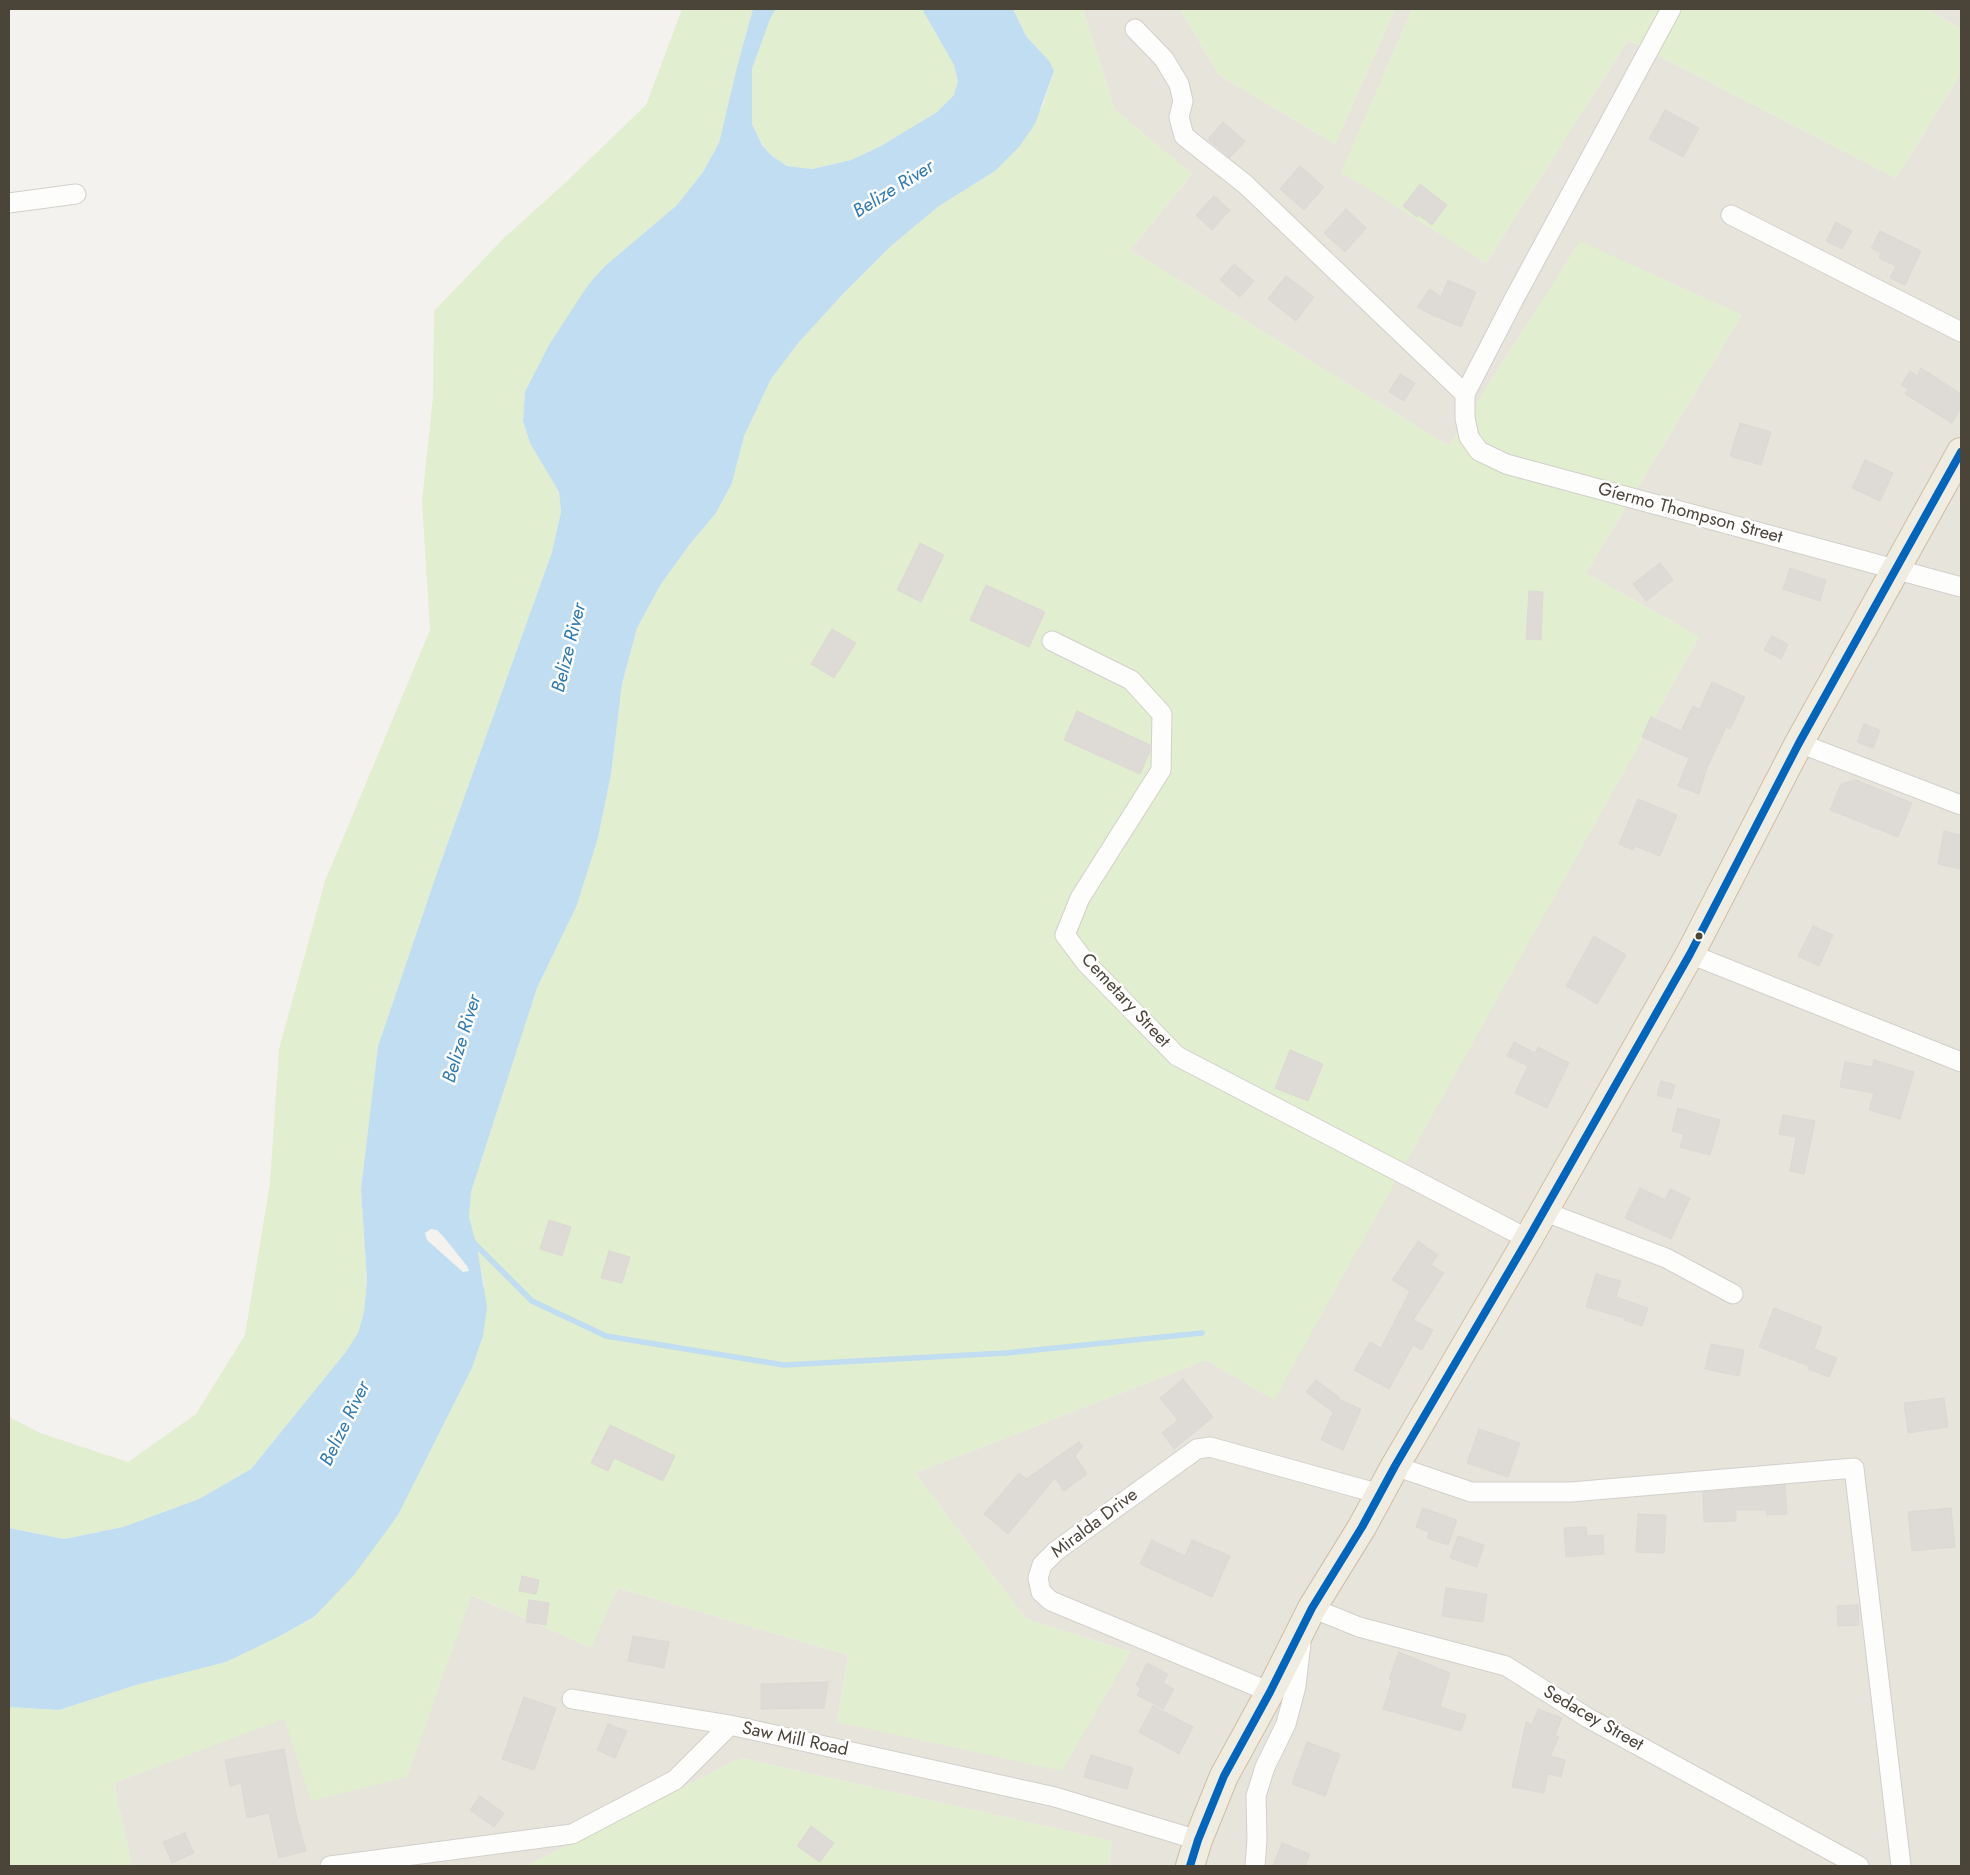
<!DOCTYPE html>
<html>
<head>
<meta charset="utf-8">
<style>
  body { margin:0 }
  #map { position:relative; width:1970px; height:1875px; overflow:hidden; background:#f4f2ee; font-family:Jost,sans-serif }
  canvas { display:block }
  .frame { position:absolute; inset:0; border:10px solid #4b4439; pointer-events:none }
</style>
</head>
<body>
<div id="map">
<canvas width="1970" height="1875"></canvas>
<div class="frame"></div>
</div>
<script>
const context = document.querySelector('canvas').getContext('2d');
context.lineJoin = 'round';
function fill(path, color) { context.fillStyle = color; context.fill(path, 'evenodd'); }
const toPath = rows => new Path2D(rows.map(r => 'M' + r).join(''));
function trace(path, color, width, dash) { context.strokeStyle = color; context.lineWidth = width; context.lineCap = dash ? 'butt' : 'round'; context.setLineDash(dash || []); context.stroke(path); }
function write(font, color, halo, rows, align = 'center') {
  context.font = font + ' Jost,sans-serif'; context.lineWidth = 5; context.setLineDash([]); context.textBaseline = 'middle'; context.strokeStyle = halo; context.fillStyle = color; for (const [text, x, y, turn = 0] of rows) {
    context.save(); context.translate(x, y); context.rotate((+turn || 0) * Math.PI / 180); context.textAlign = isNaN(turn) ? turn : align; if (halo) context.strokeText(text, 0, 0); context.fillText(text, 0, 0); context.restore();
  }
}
fill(toPath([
  [1083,9,1180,9,1219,75,1335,144,1395,9,1412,9,1342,172,1486,263,1628,40,1896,178,1961,73,1961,1866,1109,1866,1112,1841,741,1758,526,1866,132,1866,114,1783,284,1718,407,1777,471,1595,590,1647,618,1588,848,1655,837,1721,1131,1652,1026,1619,915,1473,1206,1360,1273,1399,1699,637,1586,573,1742,315,1580,242,1449,446,1130,250,1192,174,1115,110],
  [1927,9,1961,9,1961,29]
]), '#e7e4dc');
fill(toPath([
  [682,9,753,9,737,67,719,143,703,172,677,205,605,266,525,392,523,421,530,443,559,492,561,512,552,552,437,873,378,1046,361,1189,367,1280,364,1312,358,1333,345,1353,251,1469,199,1499,123,1527,64,1539,9,1528,9,1417,40,1433,128,1462,196,1414,245,1335,270,1183,279,1049,325,881,430,630,422,501,433,397,434,311,505,237,565,183,646,105],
  [776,9,922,9,954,65,958,81,955,95,937,112,881,146,851,160,812,169,787,166,772,156,762,144,752,124,752,69,770,19],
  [1013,9,1083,9,1115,110,1192,174,1130,250,1449,446,1580,241,1742,315,1586,573,1699,637,1274,1400,1206,1360,915,1473,1026,1619,1131,1652,1062,1771,837,1722,848,1655,618,1588,591,1648,472,1595,407,1777,311,1801,284,1719,114,1783,132,1866,9,1866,9,1707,59,1710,136,1685,226,1662,278,1637,315,1617,398,1515,472,1368,483,1336,484,1283,469,1217,471,1192,537,988,577,905,598,838,611,774,622,684,637,628,661,584,690,544,716,513,732,483,744,436,771,379,799,342,842,295,892,245,939,206,995,171,1042,108,1054,71,1050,62,1026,36],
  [1180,9,1395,9,1335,144,1219,75],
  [1412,9,1927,9,1961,29,1961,73,1896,178,1628,40,1486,263,1341,172],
  [741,1758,1112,1841,1109,1866,526,1866]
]), '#e1eecf');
fill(toPath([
  [753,9,776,9,770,19,752,69,752,124,762,145,772,156,787,166,812,169,851,160,881,146,937,112,954,95,958,81,954,65,922,9,1013,9,1026,36,1050,62,1054,71,1035,124,1019,147,995,171,939,206,892,245,842,295,799,342,771,379,744,436,732,483,716,513,690,544,661,584,637,628,622,684,611,774,598,838,577,905,537,988,471,1192,469,1217,477,1247,487,1307,483,1336,472,1368,398,1515,354,1575,314,1617,278,1637,226,1662,136,1685,59,1710,9,1707,9,1528,64,1539,123,1527,199,1499,251,1469,345,1353,358,1333,364,1312,367,1280,361,1189,378,1046,437,873,552,552,561,512,559,492,530,443,523,421,525,392,549,345,588,285,605,266,677,205,703,172,719,143,737,67],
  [431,1229,437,1230,443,1236,467,1266,469,1271,463,1272,427,1240,425,1233]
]), '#c0ddf1');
trace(toPath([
  [473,1242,532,1301,606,1336,784,1365,1006,1353,1202,1333]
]), '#c0ddf1', 5.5);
const building = toPath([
  [1665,110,1699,128,1683,157,1649,139,1665,110],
  [1223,122,1245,141,1230,158,1208,139,1223,122],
  [1300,166,1324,187,1304,210,1280,189,1300,166],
  [1420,184,1447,205,1432,225,1419,215,1417,217,1403,206,1420,184],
  [1214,196,1230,210,1212,230,1196,215,1214,196],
  [1346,209,1366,228,1345,252,1324,233,1346,209],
  [1836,222,1852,231,1842,249,1826,241,1836,222],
  [1880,231,1921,251,1905,285,1890,278,1896,266,1879,258,1881,253,1871,248,1880,231],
  [1234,264,1254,281,1240,297,1220,280,1234,264],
  [1286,276,1314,297,1296,321,1268,299,1286,276],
  [1448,280,1476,292,1461,327,1426,312,1417,307,1430,289,1441,297,1448,280],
  [1921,368,1961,394,1961,408,1952,423,1905,394,1908,389,1901,385,1910,371,1917,376,1921,368],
  [1400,374,1415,383,1404,401,1389,392,1400,374],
  [1740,423,1771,432,1761,465,1730,456,1740,423],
  [1865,460,1893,473,1880,501,1852,488,1865,460],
  [920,543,944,555,921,602,897,590,920,543],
  [1660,563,1673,580,1646,601,1633,584,1660,563],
  [1790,568,1826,580,1820,601,1783,589,1790,568],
  [986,585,1045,612,1029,647,970,620,986,585],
  [1529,591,1543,592,1541,640,1526,639,1529,591],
  [832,629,856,643,834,678,811,664,832,629],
  [1772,636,1788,644,1781,659,1764,650,1772,636],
  [1712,682,1745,697,1730,729,1726,727,1707,768,1699,794,1678,786,1689,758,1642,737,1651,717,1681,731,1693,706,1700,709,1712,682],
  [1077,711,1150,745,1150,751,1140,774,1064,740,1077,711],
  [1864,724,1880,730,1873,748,1857,742,1864,724],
  [1856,780,1912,803,1898,837,1830,810,1841,784,1856,780],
  [1638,799,1677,815,1660,856,1635,846,1633,850,1619,844,1638,799],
  [1944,831,1961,835,1961,869,1938,864,1944,831],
  [1813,926,1833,935,1819,966,1798,956,1813,926],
  [1594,936,1626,955,1597,1004,1566,986,1594,936],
  [1514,1042,1535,1053,1538,1047,1569,1063,1547,1108,1515,1093,1528,1066,1507,1056,1514,1042],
  [1290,1050,1323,1064,1308,1101,1275,1088,1290,1050],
  [1874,1060,1914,1072,1900,1119,1869,1110,1874,1093,1840,1087,1845,1062,1872,1067,1874,1060],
  [1661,1081,1675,1085,1671,1099,1657,1095,1661,1081],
  [1678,1108,1720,1120,1710,1155,1680,1147,1684,1134,1672,1131,1678,1108],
  [1783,1115,1815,1121,1804,1174,1790,1171,1796,1137,1779,1134,1783,1115],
  [1640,1188,1665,1200,1670,1189,1690,1198,1671,1239,1625,1218,1640,1188],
  [549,1220,571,1227,562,1256,540,1249,549,1220],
  [1418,1241,1438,1255,1431,1265,1444,1273,1413,1320,1433,1330,1422,1350,1413,1345,1389,1389,1354,1370,1370,1342,1381,1348,1410,1291,1392,1280,1418,1241],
  [609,1251,630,1257,622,1283,601,1278,609,1251],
  [1596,1274,1621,1281,1616,1297,1648,1308,1642,1326,1624,1320,1624,1318,1586,1307,1596,1274],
  [1774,1308,1822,1327,1814,1349,1837,1358,1829,1377,1808,1369,1809,1366,1759,1347,1774,1308],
  [1711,1344,1744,1350,1739,1376,1705,1369,1711,1344],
  [1183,1379,1213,1417,1174,1449,1162,1433,1178,1420,1160,1398,1183,1379],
  [1316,1380,1339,1397,1338,1399,1361,1409,1343,1450,1321,1440,1333,1412,1306,1392,1316,1380],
  [1944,1398,1948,1427,1908,1433,1904,1403,1944,1398],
  [610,1425,675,1456,663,1481,614,1458,608,1471,591,1463,610,1425],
  [1479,1429,1520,1443,1508,1477,1467,1463,1479,1429],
  [1079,1442,1083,1446,1075,1456,1087,1474,1064,1491,1055,1478,1008,1534,984,1514,1019,1473,1026,1479,1079,1442],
  [1785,1485,1787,1514,1767,1515,1766,1510,1736,1510,1736,1521,1704,1522,1703,1492,1785,1485],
  [1423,1508,1457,1520,1448,1545,1427,1538,1429,1532,1416,1527,1423,1508],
  [1951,1508,1955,1547,1912,1551,1908,1512,1951,1508],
  [1638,1514,1666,1515,1664,1553,1636,1552,1638,1514],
  [1586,1527,1587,1536,1603,1535,1604,1554,1566,1557,1564,1528,1586,1527],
  [1458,1536,1484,1545,1477,1567,1450,1558,1458,1536],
  [1152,1540,1185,1556,1192,1540,1230,1556,1212,1597,1140,1564,1152,1540],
  [522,1576,539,1580,536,1594,519,1591,522,1576],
  [1446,1588,1487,1594,1483,1622,1442,1616,1446,1588],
  [529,1600,549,1603,546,1625,526,1622,529,1600],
  [1858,1605,1859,1625,1838,1626,1837,1606,1858,1605],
  [633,1636,669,1642,664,1668,628,1661,633,1636],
  [1399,1652,1450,1673,1440,1707,1466,1715,1461,1731,1383,1709,1392,1680,1389,1679,1399,1652],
  [1147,1663,1168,1674,1163,1683,1174,1689,1163,1709,1137,1695,1141,1688,1136,1685,1147,1663],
  [828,1682,824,1708,761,1709,761,1684,828,1682],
  [524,1697,556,1708,534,1770,502,1759,524,1697],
  [1153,1706,1193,1727,1179,1754,1139,1732,1153,1706],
  [1538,1709,1562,1718,1555,1735,1559,1737,1550,1756,1565,1760,1561,1777,1548,1774,1544,1793,1512,1787,1526,1722,1532,1725,1538,1709],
  [608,1724,627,1731,615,1758,597,1750,608,1724],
  [1307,1742,1340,1754,1325,1796,1292,1784,1307,1742],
  [284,1749,296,1814,306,1851,279,1858,269,1813,247,1818,241,1783,230,1786,225,1760,284,1749],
  [1091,1755,1133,1768,1127,1789,1084,1777,1091,1755],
  [480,1796,504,1813,494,1827,470,1810,480,1796],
  [811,1826,834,1843,820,1862,797,1846,811,1826],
  [185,1833,194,1853,172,1863,163,1842,185,1833],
  [1282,1843,1310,1854,1305,1866,1273,1866,1282,1843]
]);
fill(building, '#dedbd6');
trace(building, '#dcd9d4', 1);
const minor = toPath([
  [1671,9,1514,299,1465,394,1465,418,1469,437,1479,451,1506,464,1961,587],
  [1135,29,1164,59,1179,84,1183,101,1179,117,1184,136,1245,184,1465,394],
  [9,203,76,194],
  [1731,215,1961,332],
  [1052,641,1131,680,1162,714,1161,770,1080,898,1065,935,1086,963,1177,1056,1528,1239],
  [1799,743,1961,805],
  [1690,954,1961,1062],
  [1543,1211,1666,1258,1733,1294],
  [1395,1466,1471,1492,1571,1492,1854,1468,1901,1866],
  [1312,1608,1359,1627,1506,1666,1588,1718,1859,1866],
  [1270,1692,1051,1601,1041,1592,1038,1578,1042,1565,1056,1551,1197,1449,1210,1447,1380,1494],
  [572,1699,730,1725],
  [330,1866,572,1834,675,1780,730,1725,1055,1797,1198,1840],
  [1255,1866,1257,1840,1256,1796,1265,1767,1286,1724,1296,1686,1301,1643]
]);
const trunk = toPath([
  [1190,1866,1198,1840,1224,1776,1270,1692,1312,1608,1362,1527,1395,1466,1528,1239,1690,954,1799,743,1961,452]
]);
trace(minor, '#d2d0cb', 21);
trace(trunk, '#ccbfa9', 30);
trace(minor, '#fdfdfc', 19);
trace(trunk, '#f0ece0', 28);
trace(toPath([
  [1190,1866,1198,1840,1224,1776,1270,1692,1312,1608,1362,1527,1395,1466,1528,1239,1690,954,1799,743,1961,452]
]), '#0065bd', 8);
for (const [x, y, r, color] of [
  [1699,936,4.5,"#4b4439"]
]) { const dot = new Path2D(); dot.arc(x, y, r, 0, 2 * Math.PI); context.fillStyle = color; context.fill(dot); trace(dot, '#fff', 2); }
write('18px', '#4b4439', '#fff', [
  ["Gíermo Thompson Street",1690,514,15],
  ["Cemetary Street",1125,1001,47],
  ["Miralda Drive",1095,1524,-37],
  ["Sedacey Street",1593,1719,30],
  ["Saw Mill Road",795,1740,12]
]);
write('italic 19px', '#2e7ab2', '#fff', [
  ["Belize River",894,190,-32],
  ["Belize River",570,648,-76],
  ["Belize River",463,1039,-73],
  ["Belize River",346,1424,-64]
]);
</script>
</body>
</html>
